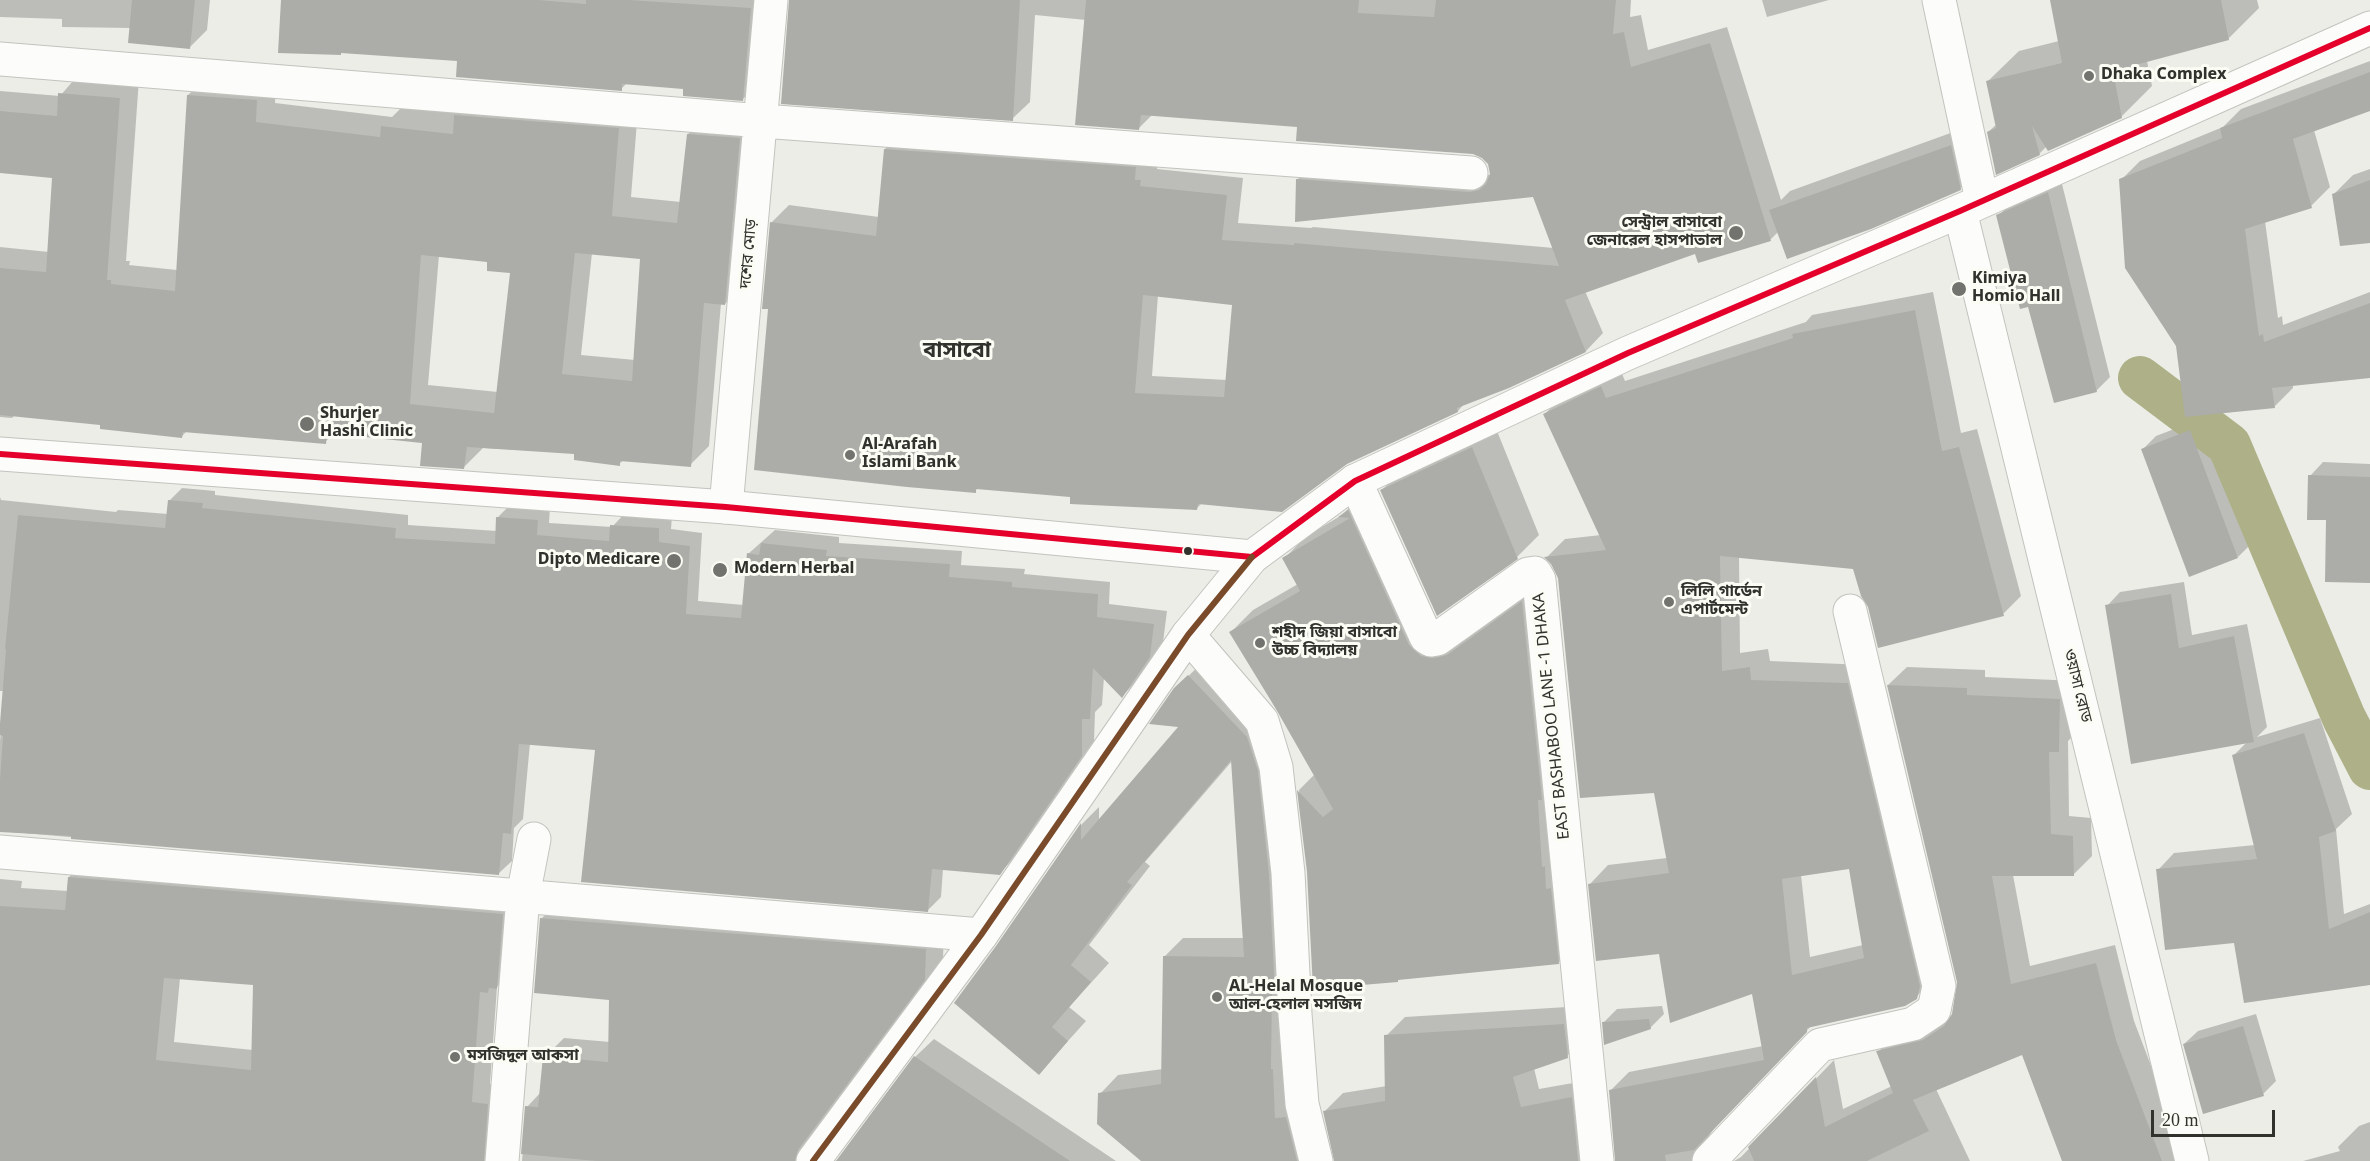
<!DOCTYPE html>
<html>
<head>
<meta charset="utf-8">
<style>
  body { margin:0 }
  #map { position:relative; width:2370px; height:1161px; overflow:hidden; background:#ecede7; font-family:Georgia,serif }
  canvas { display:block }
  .scale { position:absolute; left:2151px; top:1110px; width:124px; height:27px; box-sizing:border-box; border:3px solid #31312e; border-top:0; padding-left:8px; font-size:18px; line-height:21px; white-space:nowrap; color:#31312e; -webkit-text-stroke:4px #fbfcf3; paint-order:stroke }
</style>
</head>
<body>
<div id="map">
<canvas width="2370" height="1161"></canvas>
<div class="scale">20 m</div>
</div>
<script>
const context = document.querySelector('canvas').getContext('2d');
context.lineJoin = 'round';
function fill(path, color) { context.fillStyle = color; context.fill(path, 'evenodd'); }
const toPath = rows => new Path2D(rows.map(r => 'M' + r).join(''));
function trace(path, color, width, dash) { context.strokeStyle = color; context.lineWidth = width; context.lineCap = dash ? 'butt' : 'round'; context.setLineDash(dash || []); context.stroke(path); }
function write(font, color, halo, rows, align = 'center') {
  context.font = font + ' Georgia,"Noto Sans Bengali",serif'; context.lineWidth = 6; context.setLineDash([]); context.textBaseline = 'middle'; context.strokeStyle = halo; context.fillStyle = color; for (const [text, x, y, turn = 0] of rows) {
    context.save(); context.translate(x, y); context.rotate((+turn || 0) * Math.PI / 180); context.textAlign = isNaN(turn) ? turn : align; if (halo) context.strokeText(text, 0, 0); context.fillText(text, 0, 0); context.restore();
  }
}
fill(toPath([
  [0,0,210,0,207,30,190,47,131,28,62,27,62,19,0,17],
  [282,0,767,0,760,82,743,99,685,88,627,83,621,89,459,60,342,52,340,54],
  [791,0,1631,0,1630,17,1641,15,1648,50,1727,27,1781,200,1790,191,1970,126,1979,169,1960,189,1779,231,1770,240,1696,252,1585,291,1603,333,1586,351,1508,387,1464,404,1458,411,1202,503,1197,508,1072,495,978,488,975,491,770,308,772,222,789,205,879,217,885,149,903,132,1157,163,1157,169,1243,178,1238,223,1311,228,1313,227,1554,248,1534,196,1296,220,1297,180,1314,162,1489,175,1491,174,1489,164,1483,157,1473,153,1298,126,1152,115,1139,128,1086,20,1035,15,1030,102,1012,119],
  [1158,295,1233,304,1227,380,1152,376],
  [1762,0,1829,0,1767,17],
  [2052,0,2257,0,2259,8,2228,39,2147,61,2152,86,2121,117,2047,146,2039,154,1988,132,1997,124,1988,81,2019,51,2059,41],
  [2370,61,2370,109,2314,130,2330,187,2311,206,2265,221,2278,318,2282,316,2283,325,2370,292,2370,376,2293,384,2293,388,2274,407,2177,345,2121,180,2140,161,2223,127,2241,109],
  [79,74,139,79,126,261,130,261,129,265,177,270,188,95,208,76,276,81,275,103,392,117,402,107,458,113,475,96,638,109,631,197,681,202,688,134,708,115,759,119,744,284,725,304,721,303,709,446,690,465,624,460,619,464,576,453,483,448,463,468,424,442,335,432,325,442,187,431,182,436,102,424,15,415,12,418,0,417,0,247,49,252,54,177,0,172,0,91,60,96],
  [592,253,641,258,635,360,581,355],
  [439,255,489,261,511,271,498,392,428,385],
  [2370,169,2370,241,2334,194,2353,175],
  [2061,180,2110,377,2096,391,1998,216,2012,202],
  [1933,292,1961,433,1977,429,2021,596,2003,614,1870,606,1855,568,1739,556,1740,653,1768,649,1770,661,1866,665,1935,978,1916,997,1812,1025,1714,1128,1709,1136,1709,1146,1723,1161,1732,1161,1617,1161,1610,1091,1629,1072,1763,1046,1753,992,1660,953,1590,884,1608,865,1667,858,1655,792,1553,563,1547,557,1565,539,1601,535,1545,414,1563,395,1620,369,1625,381,1806,322,1812,315],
  [1851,867,1863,945,1810,957,1801,875],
  [2203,418,2251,544,2238,557,2143,449,2156,436],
  [1495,426,1539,535,1517,557,1382,490,1403,469],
  [2323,462,2370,464,2370,581,2328,518,2310,476],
  [182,488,215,491,215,495,408,515,408,525,497,531,498,517,511,504,550,507,549,523,612,527,625,513,672,516,671,529,702,533,698,601,744,605,748,554,775,530,839,537,839,543,962,551,961,565,1025,569,1024,574,1110,582,1109,604,1167,611,1163,642,1135,683,1122,696,1104,677,1102,705,1095,712,1094,741,1012,860,999,874,943,869,941,897,928,910,596,749,530,743,523,819,514,828,512,861,498,874,0,831,0,741,4,691,0,691,0,497,1,500,116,512,118,510,168,514,169,501],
  [1362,495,1430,623,1544,581,1580,941,1558,963,1400,979,1397,981,1308,872,1299,790,1315,774,1231,632,1253,610,1298,584,1284,559,1305,537,1342,515],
  [2184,582,2192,635,2247,624,2267,727,2257,737,2320,718,2352,814,2336,829,2344,914,2370,904,2370,980,2235,942,2158,870,2174,853,2255,845,2234,755,2248,741,2107,606,2120,592],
  [1208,657,1265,718,1293,972,1329,1161,1336,1161,1144,1161,1100,1094,1118,1075,1163,1069,1164,957,1183,938,1245,938,1233,760,1145,862,1150,866,1089,945,1109,963,1069,1007,1086,1021,1039,1073,998,947,1082,824,1099,807,1099,821,1181,726,1175,689],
  [1907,667,1985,670,1985,677,2078,681,2077,732,2068,741,2069,816,2091,818,2092,856,2073,875,2013,875,2030,966,2115,945,2134,1021,2183,1150,2185,1161,2064,1161,2023,1054,1936,1089,1970,1161,1734,1161,1741,1157,1834,1060,1843,1109,1892,1086,1878,1052,1897,1033,1943,1022,1954,1015,1959,982,1888,685],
  [88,859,521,896,515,969,497,987,490,1084,506,1085,510,1158,519,1161,0,1161,0,879,22,881,21,888,68,891,69,877],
  [180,978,254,983,253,1050,174,1042],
  [560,900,944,931,943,959,829,1161,522,1161,527,1107,541,1092,545,1057,564,1038,610,1042,610,999,542,918],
  [1583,1006,1586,1037,1567,1056,1534,1068,1539,1089,1590,1080,1608,1160,1616,1161,1336,1161,1325,1111,1343,1093,1387,1086,1386,1036,1405,1017],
  [1662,1006,1664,1014,1650,1028,1604,1022,1617,1009],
  [2256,1014,2276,1081,2263,1094,2184,1044,2198,1031],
  [934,1039,1116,1161,834,1161,839,1160,915,1057],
  [2370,1122,2370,1161,2303,1161,2340,1151,2338,1147,2359,1126]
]), '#0003');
trace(toPath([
  [2140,378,2229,445,2344,718,2370,768]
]), '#aeb188', 44);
fill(toPath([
  [132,0,195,0,190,49,128,43],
  [281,0,539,0,586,4,586,0,630,0,751,8,743,101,683,96,683,89,622,84,622,91,456,77,457,61,341,53,341,55,278,53],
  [789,0,1020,0,1013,121,781,104],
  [1086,0,1359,0,1358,13,1434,17,1436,0,1616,0,1613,34,1624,32,1631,67,1710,43,1771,241,1698,263,1695,254,1565,300,1586,352,1509,388,1457,408,1458,412,1347,464,1282,512,1198,504,1197,510,1070,504,1070,497,976,489,976,493,907,487,754,470,768,309,762,309,770,222,876,236,884,149,1136,167,1135,180,1141,180,1140,186,1227,195,1222,240,1294,245,1294,243,1559,266,1533,197,1295,222,1296,179,1470,192,1479,190,1486,184,1490,174,1488,164,1482,158,1473,154,1296,141,1297,127,1141,115,1139,130,1075,125],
  [1143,295,1232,305,1224,397,1135,393],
  [2050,0,2221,0,2229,40,2113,71,2122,118,2048,151,2032,126,2040,155,1996,175,1987,132,1996,128,1986,81,2062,63],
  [2370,72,2370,111,2293,139,2312,208,2245,229,2259,336,2263,334,2264,342,2370,303,2370,378,2272,388,2275,408,2185,417,2176,346,2125,268,2119,179,2222,138,2220,128],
  [58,93,120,98,107,280,111,280,111,284,175,291,187,95,257,100,256,122,380,137,381,126,453,134,454,115,619,128,612,216,677,223,687,134,740,138,725,305,704,303,691,467,620,461,620,466,574,460,574,454,467,447,464,469,420,466,422,443,327,433,326,444,183,432,182,438,100,429,100,425,0,415,0,268,46,272,52,178,0,173,0,111,57,116],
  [575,253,640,259,632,381,562,374],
  [421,255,487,262,487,271,510,273,494,413,410,404],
  [1951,145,1961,190,1871,229,1787,259,1769,210],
  [2370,180,2370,243,2340,246,2332,194],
  [2048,192,2097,392,2054,403,2028,307,2020,309,1996,215],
  [1915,310,1942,451,1959,447,2004,616,1878,648,1868,607,1861,596,1853,569,1720,556,1722,671,1750,667,1751,680,1848,683,1920,986,1917,999,1905,1006,1807,1028,1807,1032,1694,1150,1665,1155,1666,1161,1615,1161,1609,1090,1764,1060,1752,994,1670,1023,1659,954,1596,961,1588,884,1669,873,1654,793,1580,798,1558,578,1551,564,1544,557,1606,550,1543,414,1601,386,1606,398,1793,338,1792,334],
  [1849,869,1864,958,1792,975,1782,879],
  [2190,430,2238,558,2189,577,2141,449],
  [1472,447,1518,559,1437,616,1380,490],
  [2308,475,2370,477,2370,583,2325,582,2326,520,2307,520],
  [168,500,203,503,202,508,396,528,395,538,495,544,496,517,538,520,537,535,609,541,610,525,659,528,659,542,690,546,686,614,741,618,747,553,759,555,761,543,827,550,826,556,950,564,949,577,1012,582,1012,587,1098,594,1097,617,1154,624,1150,657,1122,698,1093,668,1090,719,1082,719,1082,756,1000,875,932,869,928,912,581,882,595,750,519,744,511,834,503,833,499,875,71,839,71,836,0,832,0,779,3,736,0,735,0,723,6,649,5,649,18,515,165,528],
  [1348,510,1409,645,1421,656,1434,658,1447,655,1522,601,1542,800,1538,800,1542,867,1545,866,1546,889,1551,888,1559,964,1398,980,1398,982,1313,989,1307,872,1297,790,1323,817,1333,809,1276,709,1229,632,1300,591,1282,558,1350,518,1338,517],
  [2171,594,2179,648,2234,636,2254,742,2131,764,2105,605],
  [1188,675,1247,737,1258,771,1269,875,1275,992,1272,992,1271,1069,1273,1069,1275,1118,1286,1117,1297,1161,1141,1161,1097,1124,1098,1093,1161,1084,1163,956,1244,957,1231,760,1127,882,1132,885,1071,965,1091,982,1052,1027,1068,1041,1039,1075,954,1003,996,946,1081,823,1081,840,1178,727,1149,724,1174,688],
  [1887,685,1967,688,1967,695,2060,699,2059,752,2049,752,2051,834,2073,836,2074,876,1992,876,2011,984,2096,963,2116,1040,2162,1161,2062,1161,2022,1055,1913,1100,1929,1131,1867,1161,1754,1161,1748,1147,1816,1077,1825,1127,1893,1093,1876,1051,1923,1040,1944,1026,1952,1014,1957,982],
  [2304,733,2336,831,2319,837,2329,929,2370,912,2370,985,2244,1003,2234,943,2165,950,2156,869,2257,859,2232,755],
  [68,877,503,914,497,989,489,988,488,993,480,992,472,1102,488,1104,484,1161,0,1161,0,906,65,910],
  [164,978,253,985,251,1070,156,1060],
  [540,918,926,949,925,980,798,1150,795,1161,596,1161,521,1154,525,1106,538,1107,543,1056,608,1062,609,1000,534,993],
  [1649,1019,1651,1029,1604,1045,1602,1022],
  [1564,1024,1568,1058,1513,1077,1521,1107,1572,1097,1578,1161,1334,1161,1323,1111,1385,1101,1384,1035],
  [2243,1026,2264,1096,2203,1114,2183,1044],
  [914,1056,1004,1117,1070,1161,836,1161]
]), '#acada8');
const street = toPath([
  [1939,0,1982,200],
  [0,59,762,121,1471,173],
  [1960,211,2192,1161],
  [1355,481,1426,637,1431,640,1437,639,1528,574,1535,573,1539,580,1597,1161],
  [726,507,771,0],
  [1188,635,1262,721,1276,767,1288,873,1295,1014,1302,1104,1316,1161],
  [0,852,981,935],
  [502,1161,523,896,534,839],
  [1709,1161,1820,1045,1913,1024,1934,1010,1939,986,1850,611]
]);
const secondary = toPath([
  [0,454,726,507,1252,557,1355,481,1628,353,1960,211,2370,28],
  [813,1161,981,935,1188,635,1252,557]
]);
trace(street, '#c2c3be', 35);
trace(secondary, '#c2c3be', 35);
trace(street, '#fcfcfb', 33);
trace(secondary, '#fcfcfb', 33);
trace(toPath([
  [0,454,726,507,1252,557,1355,481,1628,353,1960,211,2370,28]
]), '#e4002b', 6);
trace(toPath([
  [813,1161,981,935,1188,635,1252,557]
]), '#7a4b2a', 6);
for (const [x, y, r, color] of [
  [2089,76,6,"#72736f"],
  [1736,233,8,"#72736f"],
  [1959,289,8,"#72736f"],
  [307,424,8,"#72736f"],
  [850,455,6,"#72736f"],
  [1188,551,5,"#31312e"],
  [674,561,8,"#72736f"],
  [720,570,8,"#72736f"],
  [1669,602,6,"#72736f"],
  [1260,643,6,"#72736f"],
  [1217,997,6,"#72736f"],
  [455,1057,6,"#72736f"]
]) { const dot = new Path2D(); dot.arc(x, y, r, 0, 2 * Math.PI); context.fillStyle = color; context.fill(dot); trace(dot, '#fbfcf3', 2); }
write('bold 16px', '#31312e', '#fbfcf3', [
  ["Dhaka Complex",2101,76],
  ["সেন্ট্রাল বাসাবো",1722,224,"right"],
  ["জেনারেল হাসপাতাল",1722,242,"right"],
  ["Kimiya",1972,280],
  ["Homio Hall",1972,298],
  ["Shurjer",320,415],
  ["Hashi Clinic",320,433],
  ["Al-Arafah",862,446],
  ["Islami Bank",862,464],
  ["Dipto Medicare",660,561,"right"],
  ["Modern Herbal",734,570],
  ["লিলি গার্ডেন",1681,593],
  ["এপার্টমেন্ট",1681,611],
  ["শহীদ জিয়া বাসাবো",1272,634],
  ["উচ্চ বিদ্যালয়",1272,652],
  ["AL-Helal Mosque",1229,988],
  ["আল-হেলাল মসজিদ",1229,1006],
  ["মসজিদুল আকসা",467,1057]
], 'left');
write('16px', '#31312e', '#fbfcf3', [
  ["দশের মোড়",750,254,-85],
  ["ওয়াসা রোড",2076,686,76],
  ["EAST BASHABOO LANE -1 DHAKA",1553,716,-96]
]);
write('bold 22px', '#31312e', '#fbfcf3', [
  ["বাসাবো",957,353]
]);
</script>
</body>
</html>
